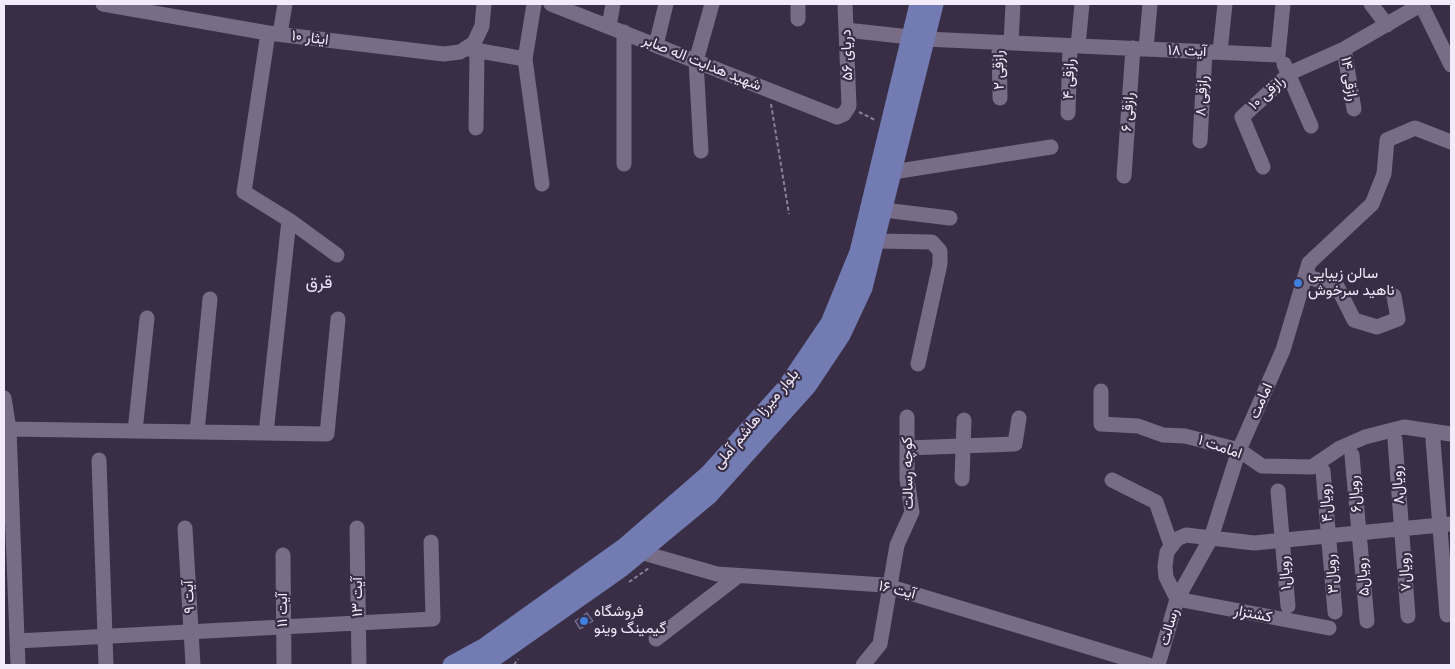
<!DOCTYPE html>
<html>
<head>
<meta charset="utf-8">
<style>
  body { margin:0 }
  #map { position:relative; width:1455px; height:669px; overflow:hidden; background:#392e45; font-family:Figtree,sans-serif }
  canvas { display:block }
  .frame { position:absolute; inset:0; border:5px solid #f1ebfa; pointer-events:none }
</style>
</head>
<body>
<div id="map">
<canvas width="1455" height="669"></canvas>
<div class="frame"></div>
</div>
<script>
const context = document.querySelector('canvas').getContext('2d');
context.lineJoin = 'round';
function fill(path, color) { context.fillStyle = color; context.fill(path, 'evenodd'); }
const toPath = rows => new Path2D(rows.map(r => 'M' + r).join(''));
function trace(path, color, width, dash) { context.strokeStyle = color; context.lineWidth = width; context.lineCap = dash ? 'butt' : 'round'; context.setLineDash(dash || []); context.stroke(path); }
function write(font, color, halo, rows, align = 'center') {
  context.font = font + ' Figtree,Vazirmatn,sans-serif'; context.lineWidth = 4.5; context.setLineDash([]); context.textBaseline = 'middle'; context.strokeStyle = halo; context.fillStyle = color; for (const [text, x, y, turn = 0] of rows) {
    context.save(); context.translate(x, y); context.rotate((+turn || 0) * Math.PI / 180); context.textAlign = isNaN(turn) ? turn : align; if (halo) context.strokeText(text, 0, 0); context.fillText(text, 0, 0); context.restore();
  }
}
const building = toPath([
  [587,613,593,621,580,629,575,621,587,613]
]);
fill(building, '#44426a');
trace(building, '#8989a6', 1);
trace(toPath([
  [771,104,789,214],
  [859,112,875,120],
  [629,582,649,568],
  [514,665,518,659]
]), '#8b8295', 2, [4, 2.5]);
trace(toPath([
  [103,4,268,33,444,54,460,52,474,43,482,26,484,4],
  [534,4,525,59,542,184],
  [551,4,837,117,844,114,849,106,845,4],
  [1371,4,1387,25],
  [1421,4,1451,65],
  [798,19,798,4],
  [609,26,613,4],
  [846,30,910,37],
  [624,32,624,164],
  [280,34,285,4],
  [925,39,1278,55],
  [999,43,1000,98],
  [1011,43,1013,4],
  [656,45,666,4],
  [1078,46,1082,4],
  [469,49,525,59],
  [1146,49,1150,4],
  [1344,49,1354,109],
  [1220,52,1225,4],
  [1278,55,1283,4],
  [1284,64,1311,126],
  [1068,113,1070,46],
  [476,128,477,51],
  [1200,141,1205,52],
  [701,151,696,61,712,4],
  [1263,167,1242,117,1290,73,1344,49,1422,4],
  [893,172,1051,147],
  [1124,176,1133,48],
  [884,210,950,218],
  [289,220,337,255],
  [876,241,932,242,940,251,940,264,918,364],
  [1305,276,1337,286,1354,320,1377,327,1398,319,1394,296],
  [1101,391,1101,424,1138,426,1163,435,1185,436,1239,450,1262,466,1312,467,1340,448,1365,437,1404,427,1451,434],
  [4,398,9,429,18,665],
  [9,429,327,434,338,319],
  [135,431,147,318],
  [197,432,210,299],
  [266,433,289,220,244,192,268,33],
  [1395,440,1408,616],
  [1433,440,1447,615],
  [907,448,1015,444,1019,418],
  [1352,455,1367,621],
  [99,460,106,665],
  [1323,471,1335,612],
  [962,479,964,420],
  [1112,480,1156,502,1171,545],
  [1278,491,1288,606],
  [185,528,193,665],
  [357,528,359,665],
  [640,552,717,574,884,585,1148,665],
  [283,555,284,665],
  [1329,628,1177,599,1211,538,1239,450,1283,350,1309,263,1372,204,1384,174,1387,140,1415,128,1451,142],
  [656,639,738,576],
  [17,641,433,619,431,542],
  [863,665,880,644,897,545,912,512,907,479,907,417],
  [1158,665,1177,599,1166,577,1165,566,1167,552,1177,539,1186,535,1254,543,1451,524]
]), '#786c86', 15);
trace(toPath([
  [452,665,485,647,625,547,708,475,786,388,830,323,859,252,919,4],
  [483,665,621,568,709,495,807,386,841,335,863,288,934,4]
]), '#737cb2', 19);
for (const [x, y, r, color] of [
  [1298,283,5,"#3f7fe0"],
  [584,621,5,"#3f7fe0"]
]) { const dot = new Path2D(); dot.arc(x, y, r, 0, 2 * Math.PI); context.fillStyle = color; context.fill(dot); trace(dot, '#392e45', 2); }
write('15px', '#f1ebfa', '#392e45', [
  ["ایثار ۱۰",310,38,7],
  ["آیت ۱۸",1187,51,2],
  ["دریای ۵۶",847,55,-92],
  ["شهید هدایت اله صابر",702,63,22],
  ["رازقی ۲",999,70,-91],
  ["رازقی ۴",1069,79,-88],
  ["رازقی ۱۴",1349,79,81],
  ["رازقی ۱۰",1267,93,-42],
  ["رازقی ۸",1202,96,-87],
  ["رازقی ۶",1128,112,-86],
  ["امامت",1261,401,-66],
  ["بلوار میرزا هاشم آملی",756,419,-50],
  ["امامت ۱",1220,447,19],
  ["کوچه رسالت",908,473,-91],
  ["رویال۸",1398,485,-94],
  ["رویال۶",1355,494,-95],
  ["رویال۴",1326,503,-95],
  ["رویال۷",1405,572,-94],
  ["رویال۱",1285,573,-95],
  ["رویال۳",1332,574,-95],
  ["رویال۵",1363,577,-95],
  ["آیت ۱۶",897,590,14],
  ["آیت ۹",189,597,-93],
  ["آیت ۱۳",358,597,-90],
  ["آیت ۱۱",283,610,-90],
  ["کشتزار",1253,614,11],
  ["رسالت",1169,627,-74]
]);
write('15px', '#f1ebfa', '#392e45', [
  ["سالن زیبایی",1308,274],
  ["ناهید سرخوش",1308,291],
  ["فروشگاه",594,612],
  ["گیمینگ وینو",594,629]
], 'left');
write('18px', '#eaddfb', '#392e45', [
  ["قرق",319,283]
]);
</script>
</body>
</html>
